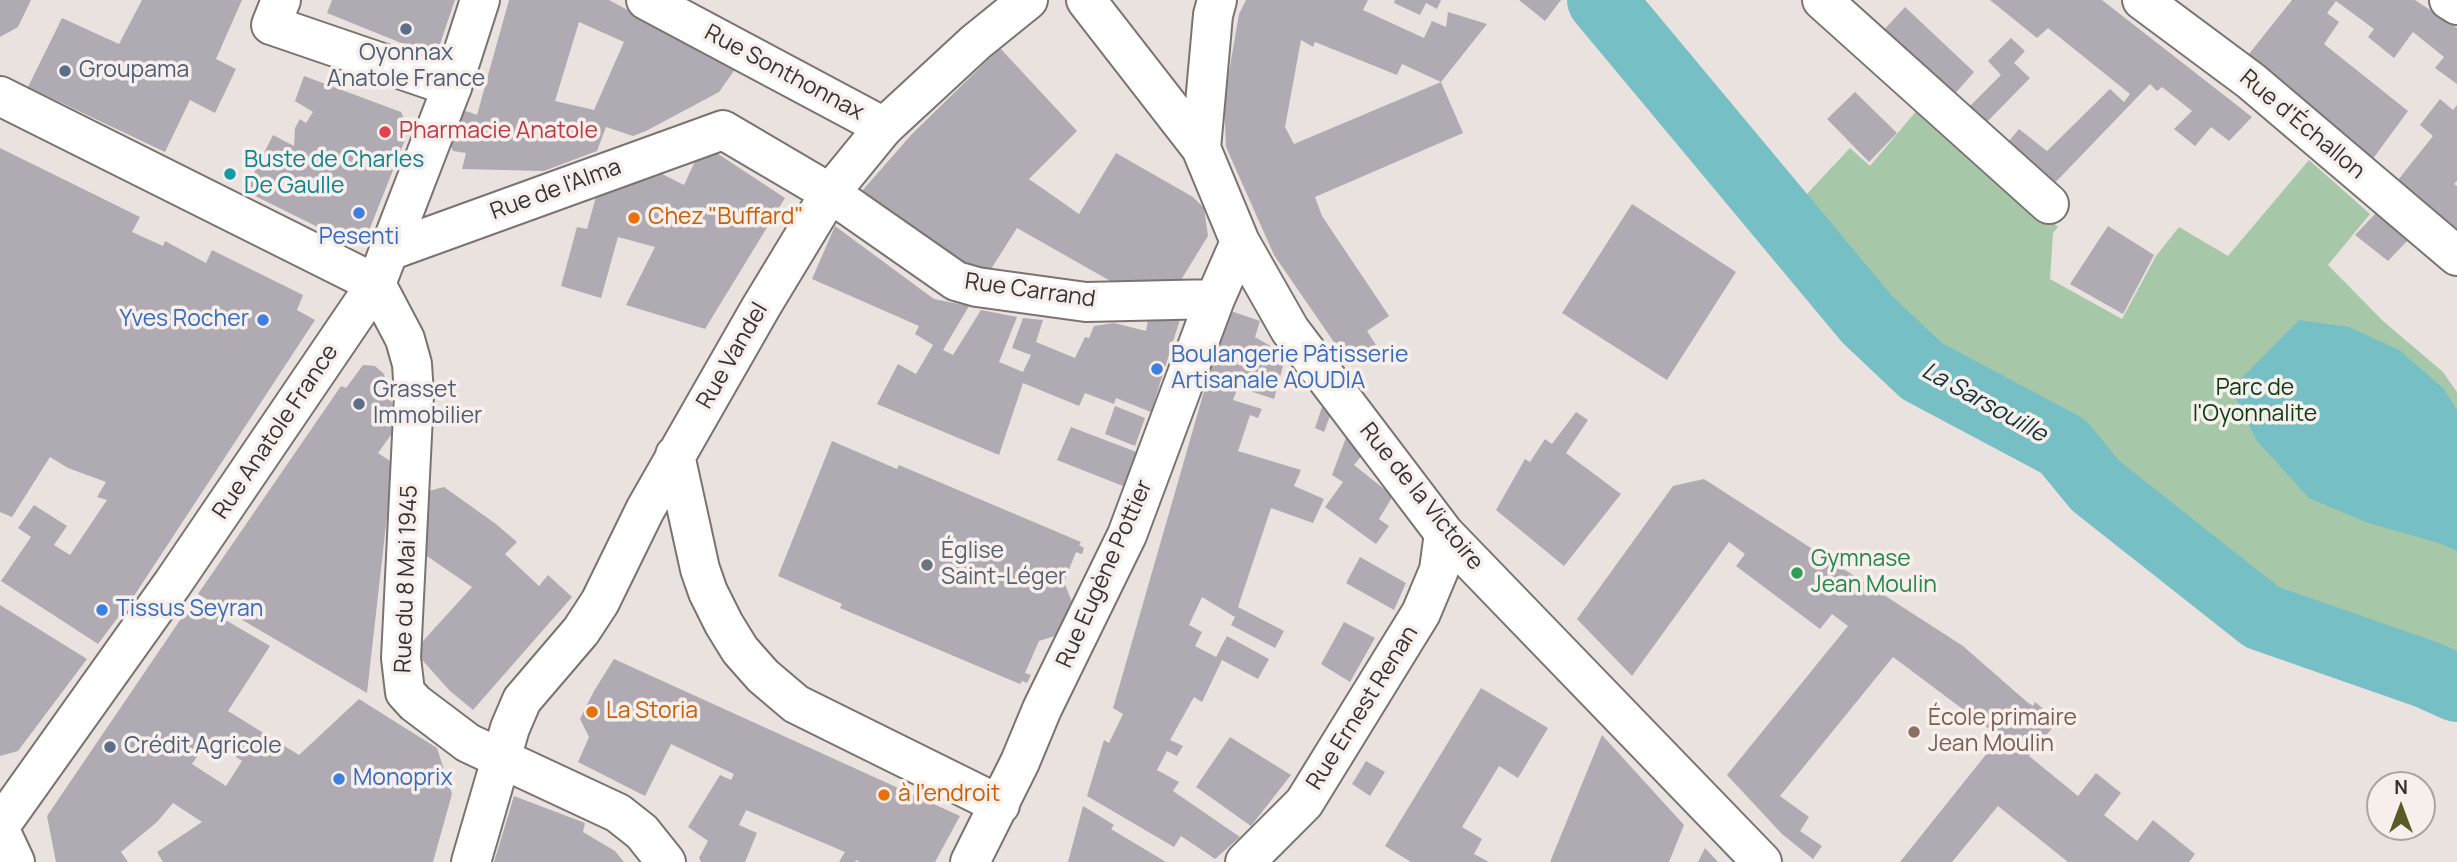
<!DOCTYPE html>
<html>
<head>
<meta charset="utf-8">
<style>
  body { margin:0 }
  #map { position:relative; width:2457px; height:862px; overflow:hidden; background:#eae2de; font-family:Manrope,sans-serif }
  canvas { display:block }
  .north { position:absolute; left:2366px; top:771px; width:70px; height:70px; box-sizing:border-box; background:#f7efec; border:2px solid #aaa4a1; border-radius:50%; rotate:0deg; font-size:19px; font-weight:700; line-height:28px; text-align:center; color:#363331 }
  .north::after { content:''; display:block; margin:auto; width:24px; height:32px; background:#5c5925; clip-path:polygon(50% 0,100% 100%,50% 72%,0 100%) }
</style>
</head>
<body>
<div id="map">
<canvas width="2457" height="862"></canvas>
<div class="north">N</div>
</div>
<script>
const context = document.querySelector('canvas').getContext('2d');
context.lineJoin = 'round';
function fill(path, color) { context.fillStyle = color; context.fill(path, 'evenodd'); }
const toPath = rows => new Path2D(rows.map(r => 'M' + r).join(''));
function trace(path, color, width, dash) { context.strokeStyle = color; context.lineWidth = width; context.lineCap = dash ? 'butt' : 'round'; context.setLineDash(dash || []); context.stroke(path); }
function write(font, color, halo, rows, align = 'center') {
  context.font = font + ' Manrope,sans-serif'; context.lineWidth = 7; context.setLineDash([]); context.textBaseline = 'middle'; context.strokeStyle = halo; context.fillStyle = color; for (const [text, x, y, turn = 0] of rows) {
    context.save(); context.translate(x, y); context.rotate((+turn || 0) * Math.PI / 180); context.textAlign = isNaN(turn) ? turn : align; if (halo) context.strokeText(text, 0, 0); context.fillText(text, 0, 0); context.restore();
  }
}
fill(toPath([
  [1923,103,2058,227,2053,233,2050,279,2122,319,2156,256,2179,227,2228,256,2309,160,2370,214,2328,265,2383,321,2443,372,2457,392,2457,654,2335,626,2275,601,2107,480,2074,444,1933,367,1820,257,1790,212,1850,148,1870,166]
]), '#a6c8a8');
fill(toPath([
  [2299,320,2349,327,2399,350,2443,388,2457,410,2457,551,2439,543,2368,523,2309,498,2257,441,2231,389]
]), '#76bfc5');
trace(toPath([
  [1601,0,1867,319,1922,371,2063,446,2096,486,2262,617,2428,675,2457,688]
]), '#76bfc5', 68);
fill(toPath([
  [0,0,31,0,18,27,0,37],
  [142,0,242,0,216,59,236,69,215,113,190,100,165,152,28,87,62,18,119,44],
  [332,0,455,0,440,44,426,53,327,13],
  [509,0,609,0,736,68,719,92,646,131,633,136,606,127,597,151,544,171,462,169,466,153,453,151,450,144,458,115,466,111,477,115],
  [579,22,624,42,594,110,555,101],
  [1246,0,1368,0,1363,10,1424,38,1432,21,1446,27,1448,12,1487,24,1441,82,1402,64,1397,75,1315,42,1313,47,1301,40,1285,127,1294,144,1441,82,1463,133,1315,197,1322,216,1389,316,1367,331,1376,345,1349,364,1274,255,1226,147,1224,101,1239,14],
  [1395,0,1441,0,1437,9,1426,3,1420,15,1394,3],
  [1519,0,1561,0,1545,21],
  [1990,0,2102,0,2252,117,2229,141,2211,127,2195,146,2174,129,2192,111,2162,87,2157,91,2150,84,2049,189,2004,147,2019,129,2047,151,2110,89,2124,102,2130,94,2048,28,2037,38],
  [2292,0,2415,0,2457,28,2457,84,2435,68,2444,57,2413,32,2394,58,2368,37,2374,29,2336,1,2327,13,2339,22,2324,44,2408,111,2372,160,2245,59],
  [1905,7,1974,72,1952,97,1883,31],
  [2011,38,2025,51,2014,63,2030,78,1983,126,1966,110,2001,75,1988,61],
  [1000,48,1077,131,1029,179,1079,214,1116,153,1193,197,1204,208,1208,236,1181,280,1135,295,1017,228,991,269,956,263,862,191,911,135],
  [304,76,401,112,409,130,368,233,365,232,358,239,350,239,348,242,245,191,273,135,294,146,295,128,300,119,306,123,313,112,295,101],
  [1855,92,1897,133,1869,162,1827,119],
  [2440,99,2453,110,2457,105,2457,181,2454,184,2457,186,2457,229,2398,180,2433,136,2420,125],
  [703,144,785,198,705,329,626,305,655,247,618,237,601,298,561,286,577,227,587,229,597,193,652,169,684,185],
  [0,148,140,217,132,232,163,246,165,241,206,263,212,250,303,295,297,310,315,320,134,596,98,644,1,581,31,537,18,528,34,505,67,526,54,545,70,555,107,500,97,497,106,482,68,468,50,457,12,517,0,512],
  [1632,204,1736,272,1667,380,1562,313],
  [2376,213,2408,240,2388,261,2355,235],
  [835,226,934,299,969,306,943,350,953,355,981,310,1017,317,999,362,1023,372,1031,355,1012,348,1023,318,1043,320,1036,342,1075,358,1085,337,1089,338,1094,326,1114,323,1146,331,1148,319,1182,313,1151,412,1116,398,1114,404,1085,393,1079,406,1023,383,999,455,877,404,898,364,916,374,933,345,915,334,919,326,812,279],
  [2108,226,2154,255,2123,314,2070,284],
  [1222,308,1260,321,1255,337,1286,355,1274,399,1238,387,1233,400,1262,409,1258,418,1250,415,1238,451,1301,470,1294,486,1324,499,1313,523,1271,508,1238,607,1284,631,1275,648,1231,625,1235,617,1202,597,1189,625,1202,632,1195,646,1216,657,1227,636,1269,659,1258,679,1222,660,1202,702,1194,697,1170,740,1183,746,1177,756,1167,751,1157,770,1179,782,1173,791,1240,837,1215,859,1181,836,1174,847,1087,796,1104,740,1109,743,1123,714,1113,708,1215,353],
  [363,365,375,366,384,374,398,425,378,453,393,463,367,693,198,594,341,386,346,388],
  [1323,404,1331,413,1324,432,1315,428],
  [1115,406,1145,418,1135,446,1105,434],
  [1576,412,1588,420,1566,453,1621,494,1564,566,1496,510,1525,459,1530,462,1545,439,1552,444],
  [1071,427,1139,453,1128,488,1057,460],
  [1347,435,1362,455,1354,465,1393,496,1379,519,1389,526,1376,544,1325,507,1343,482,1332,475],
  [832,441,897,469,899,465,1081,542,1079,545,1084,548,1082,554,1076,552,1064,582,1072,602,1079,604,1061,634,1039,641,1025,673,1031,675,1027,683,1022,681,1020,684,840,608,842,604,778,576],
  [1704,479,1963,646,2027,702,2033,706,2035,702,2058,721,2029,756,2078,796,2096,773,2121,793,2104,815,2137,841,2153,820,2195,854,2189,862,2068,862,1998,806,1952,862,1900,862,2000,737,1893,657,1780,796,1809,817,1800,831,1822,846,1813,859,1782,834,1727,775,1848,626,1832,614,1820,629,1736,566,1745,554,1729,542,1632,676,1577,619,1673,486],
  [444,487,496,524,517,542,505,554,539,586,548,575,572,597,473,710,450,691,414,651,472,587,421,552,429,491],
  [1360,557,1406,583,1394,610,1346,583],
  [193,601,270,646,228,711,299,755,359,699,437,748,452,794,433,862,163,862,157,852,202,822,173,803,157,822,121,852,128,862,56,862,47,816],
  [209,739,242,761,226,786,192,764],
  [0,605,87,659,18,751,0,756],
  [1344,622,1375,638,1350,682,1321,664],
  [614,659,960,816,935,862,860,862,856,860,855,862,839,862,845,852,746,810,739,825,757,833,745,862,701,862,699,858,708,841,688,827,720,775,731,780,734,774,671,744,645,796,578,762,589,737,580,719,594,691],
  [1481,688,1548,728,1518,778,1499,766,1462,827,1482,839,1474,854,1489,862,1411,862,1385,846],
  [1602,735,1684,825,1669,862,1550,862],
  [1230,737,1291,775,1251,826,1196,787],
  [1366,761,1385,772,1370,796,1352,784],
  [514,796,585,823,583,832,615,851,624,862,494,862],
  [1083,806,1114,825,1111,829,1166,862,1068,862],
  [1705,848,1718,862,1698,862]
]), '#b0abb2');
const minor = toPath([
  [281,0,271,25,452,87],
  [1086,0,1201,148,1240,242,1290,330,1444,533,1762,862],
  [1822,0,2049,204],
  [2449,0,2457,5],
  [0,96,376,284,405,339,412,364,414,395,401,658,405,692,415,703,468,743,618,813,642,832,666,862],
  [1201,148,1213,15,1217,0],
  [389,251,723,130,830,193,956,281,977,287,1086,302,1215,299],
  [675,455,700,569,708,592,724,624,740,650,763,676,796,704,1000,805],
  [471,862,510,728,522,700,581,631,600,602,645,510,761,307,830,193,884,127],
  [970,862,1020,762,1042,709,1127,535,1215,299,1240,242],
  [1245,862,1304,803,1421,613,1439,570,1444,533]
]);
const major = toPath([
  [646,0,884,127,976,42,1028,0],
  [2142,0,2251,81,2457,256],
  [0,826,173,583,376,284,452,87,480,0],
  [0,830,15,862]
]);
trace(minor, '#7b7370', 42);
trace(major, '#7b7370', 42);
trace(minor, '#fff', 38);
trace(major, '#fff', 38);
for (const [x, y, r, color] of [
  [406,29,7,"#5c6f8a"],
  [65,71,7,"#5c6f8a"],
  [385,132,7,"#e0444e"],
  [230,174,7,"#0f9aa8"],
  [359,213,7,"#3f7fe0"],
  [634,218,7,"#e8710a"],
  [263,320,7,"#3f7fe0"],
  [1157,369,7,"#3f7fe0"],
  [359,404,7,"#5c6f8a"],
  [927,565,7,"#6b7280"],
  [1797,573,7,"#2e9e5b"],
  [102,610,7,"#3f7fe0"],
  [592,712,7,"#e8710a"],
  [1914,732,7,"#8d6e63"],
  [110,747,7,"#5c6f8a"],
  [339,779,7,"#3f7fe0"],
  [884,795,7,"#e8710a"]
]) { const dot = new Path2D(); dot.arc(x, y, r, 0, 2 * Math.PI); context.fillStyle = color; context.fill(dot); trace(dot, '#f7efec', 2.5); }
write('23px', '#4e5e75', '#f7efec', [
  ["Oyonnax",406,54,"center"],
  ["Anatole France",406,80,"center"],
  ["Groupama",79,71],
  ["Grasset",373,391],
  ["Immobilier",373,417],
  ["Crédit Agricole",124,747]
], 'left');
write('23px', '#363331', '#f7efec', [
  ["Rue Sonthonnax",784,73,28],
  ["Rue d'Échallon",2302,125,40],
  ["Rue de l'Alma",556,190,-20],
  ["Rue Carrand",1030,291,8],
  ["Rue Vandel",733,356,-60],
  ["Rue Anatole France",276,432,-56],
  ["Rue de la Victoire",1421,497,51],
  ["Rue Eugène Pottier",1105,574,-66],
  ["Rue du 8 Mai 1945",407,579,-88],
  ["Rue Ernest Renan",1363,708,-58]
]);
write('23px', '#be3a42', '#f7efec', [
  ["Pharmacie Anatole",399,132]
], 'left');
write('23px', '#0d838f', '#f7efec', [
  ["Buste de Charles",244,161],
  ["De Gaulle",244,187]
], 'left');
write('23px', '#c56008', '#f7efec', [
  ["Chez \"Buffard\"",648,218],
  ["La Storia",606,712],
  ["à l'endroit",898,795]
], 'left');
write('23px', '#366cbe', '#f7efec', [
  ["Pesenti",359,238,"center"],
  ["Yves Rocher",249,320,"right"],
  ["Boulangerie Pâtisserie",1171,356],
  ["Artisanale AOUDIA",1171,382],
  ["Tissus Seyran",116,610],
  ["Monoprix",353,779]
], 'left');
write('23px', '#0b3c15', '#f7efec', [
  ["Parc de",2255,389],
  ["l'Oyonnalite",2255,415]
]);
write('23px', '#5b616d', '#f7efec', [
  ["Église",941,552],
  ["Saint-Léger",941,578]
], 'left');
write('23px', '#27864d', '#f7efec', [
  ["Gymnase",1811,560],
  ["Jean Moulin",1811,586]
], 'left');
write('23px', '#785e54', '#f7efec', [
  ["École primaire",1928,719],
  ["Jean Moulin",1928,745]
], 'left');
write('italic 24px', '#103538', '#f7efec', [
  ["La Sarsouille",1984,403,29]
]);
</script>
</body>
</html>
